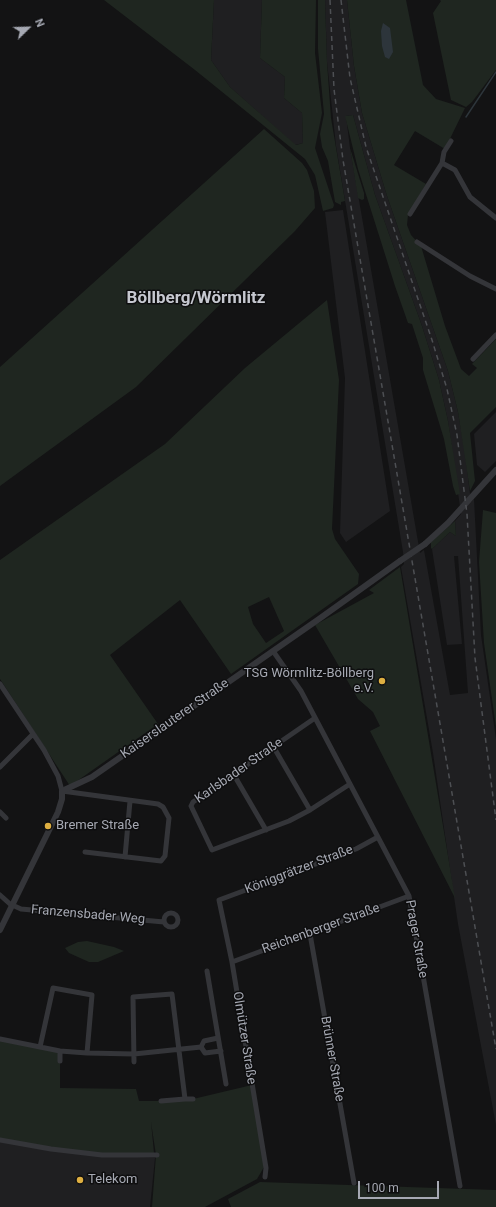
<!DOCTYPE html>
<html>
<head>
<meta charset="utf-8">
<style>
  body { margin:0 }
  #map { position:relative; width:496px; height:1207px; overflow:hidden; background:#131314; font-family:Roboto,sans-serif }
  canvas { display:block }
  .north { position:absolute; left:8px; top:8px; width:40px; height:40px; -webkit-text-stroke:3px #0e0e0f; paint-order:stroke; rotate:67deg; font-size:11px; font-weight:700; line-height:16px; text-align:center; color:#a6a9b3 }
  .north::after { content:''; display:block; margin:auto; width:14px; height:18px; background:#a6a9b3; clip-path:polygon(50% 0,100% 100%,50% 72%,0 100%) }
  .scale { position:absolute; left:358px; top:1181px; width:81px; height:18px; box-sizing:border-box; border:2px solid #a6a9b3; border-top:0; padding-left:5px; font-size:12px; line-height:14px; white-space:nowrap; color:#a6a9b3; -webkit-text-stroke:3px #0e0e0f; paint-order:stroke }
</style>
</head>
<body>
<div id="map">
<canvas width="496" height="1207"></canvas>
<div class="north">N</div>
<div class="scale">100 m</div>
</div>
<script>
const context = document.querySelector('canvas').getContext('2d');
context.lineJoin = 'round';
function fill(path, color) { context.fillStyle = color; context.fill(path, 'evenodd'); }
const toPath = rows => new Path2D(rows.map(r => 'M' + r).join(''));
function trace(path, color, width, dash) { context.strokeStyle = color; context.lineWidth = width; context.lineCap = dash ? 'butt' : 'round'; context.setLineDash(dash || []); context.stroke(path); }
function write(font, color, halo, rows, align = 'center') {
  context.font = font + ' Roboto,sans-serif'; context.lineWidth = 3; context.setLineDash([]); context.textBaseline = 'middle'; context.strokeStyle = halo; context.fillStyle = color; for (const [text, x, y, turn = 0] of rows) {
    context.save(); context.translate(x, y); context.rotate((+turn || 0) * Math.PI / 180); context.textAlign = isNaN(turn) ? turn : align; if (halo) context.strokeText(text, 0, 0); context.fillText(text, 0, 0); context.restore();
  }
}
fill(toPath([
  [214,0,262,0,260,58,285,77,284,98,302,113,303,143,295,145,230,87,211,60],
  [325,0,347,0,354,66,362,113,387,196,448,371,458,412,465,452,471,502,474,499,481,635,496,739,496,1125,458,924,433,753,401,567,404,564,403,552,336,146,327,62],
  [353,115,375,195,422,326,439,380,448,421,461,514,455,521,456,536,450,532,432,549,447,645,462,644,454,556,458,556,468,693,450,695,424,550,420,553,350,148,346,116],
  [343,210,390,511,346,542,340,533,345,378,325,212],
  [496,412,496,461,485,472,477,465,474,434],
  [0,1140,102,1155,155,1158,150,1207,0,1207]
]), '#1f1f21');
fill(toPath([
  [104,0,214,0,211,60,230,87,296,145,303,143,302,113,284,98,285,77,260,58,262,0,316,0,315,53,322,113,315,148,334,205,333,208,323,211,315,175,305,159,195,70],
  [318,0,325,0,327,62,331,118,345,201,341,202,341,205,335,202,328,161,322,147,320,134,324,114,318,49],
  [347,0,406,0,423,85,436,99,465,108,445,149,415,131,394,165,426,184,408,215,407,225,411,235,421,246,445,326,461,369,469,376,477,368,472,364,496,339,496,407,470,433,475,481,470,491,458,412,448,371,387,196,362,113,354,66],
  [440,0,496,0,496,70,472,102,466,107,451,100,433,13,441,1],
  [353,115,375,195,422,326,439,380,448,421,460,494,456,495,453,486,444,439,423,370,423,358,412,324,408,323,395,286,358,169,345,116],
  [264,129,302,163,307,170,314,191,315,208,295,231,136,387,0,486,0,367],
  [350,148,364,193,364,199,362,200,358,198],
  [327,300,339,380,332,529,335,539,359,574,358,584,231,674,180,600,110,655,158,724,70,786,0,679,0,560,165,444,245,368],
  [269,597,284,631,266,643,253,624,248,607],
  [483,510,496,513,496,727,484,643,479,562],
  [455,521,456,536,450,532,432,549,431,548,431,542],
  [400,567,455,898,370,731,380,726,373,712,358,699,315,625,374,593,369,590],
  [87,941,114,947,124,951,98,962,89,962,69,953,65,948,78,942],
  [0,1039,60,1051,60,1088,136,1089,139,1101,161,1101,193,1099,252,1085,264,1167,257,1179,205,1207,152,1207,156,1155,151,1122,154,1153,102,1155,0,1140],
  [260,1182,496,1190,496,1207,231,1207,228,1199]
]), '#1f2620');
fill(toPath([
  [383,23,390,28,393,52,389,59,385,57,382,46,381,31]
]), '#2d353b');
trace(toPath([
  [466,117,496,72]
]), '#2d353b', 1.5);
trace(toPath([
  [442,163,455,170,470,197,496,218],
  [410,214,442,163,444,152,451,141],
  [417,242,470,276,496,289],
  [473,359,496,335],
  [273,651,301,691,409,896,460,1186],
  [0,684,44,750,58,776,62,791,158,804,163,807,169,818,165,856,161,861,85,852],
  [315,718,193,802,191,806,212,850,289,821,310,810,350,784],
  [273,746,310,810],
  [0,767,33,734],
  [234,775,266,830],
  [0,812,6,818],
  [125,857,130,801],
  [0,895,10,904,21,909,164,922],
  '164 920a7 7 0 1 1 14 0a7 7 0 1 1-14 0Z',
  [310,934,354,1183],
  [232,962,409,896],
  [207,971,226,1084],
  [0,1039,60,1051,87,1053,134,1054,201,1047,205,1053,221,1051],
  [40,1047,53,988,92,995,87,1053],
  [201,1047,204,1041,218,1038],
  [60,1061,60,1051],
  [134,1062,133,997,172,994,185,1099,193,1099],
  [161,1101,185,1099],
  [0,1140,51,1149,102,1155,157,1155],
  [265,1177,266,1168,232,962,219,900,356,849,378,837]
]), '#343539', 5);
trace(toPath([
  [425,544,448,523,496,470],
  [0,930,58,812,62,799,62,791,92,777,319,619,400,561]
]), '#343539', 6);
trace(toPath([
  [330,0,334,89,343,160,496,1049],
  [341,0,350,78,366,147,432,340,447,389,457,435,467,514,475,658,496,820]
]), '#4d4f53', 1.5, [5, 4]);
trace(toPath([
  [400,561,425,544]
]), '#343539', 6);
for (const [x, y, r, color] of [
  [382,681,4,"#deaf41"],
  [48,826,4,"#deaf41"],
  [80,1180,4,"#deaf41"]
]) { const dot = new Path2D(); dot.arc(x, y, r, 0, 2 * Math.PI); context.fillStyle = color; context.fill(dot); trace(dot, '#0e0e0f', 1.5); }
write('13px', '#a6a9b3', '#0e0e0f', [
  ["TSG Wörmlitz-Böllberg",374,674,"right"],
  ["e.V.",374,689,"right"],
  ["Bremer Straße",56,826],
  ["Telekom",88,1180]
], 'left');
write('13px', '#a6a9b3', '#0e0e0f', [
  ["Kaiserslauterer Straße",175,719,-35],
  ["Karlsbader Straße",239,771,-35],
  ["Königgrätzer Straße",299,870,-21],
  ["Franzensbader Weg",88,915,5],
  ["Reichenberger Straße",321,929,-20],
  ["Prager Straße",416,939,80],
  ["Olmützer Straße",244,1038,81],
  ["Brünner Straße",332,1059,80]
]);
write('bold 17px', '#c6c8d0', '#0e0e0f', [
  ["Böllberg/Wörmlitz",196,299]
]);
</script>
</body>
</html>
